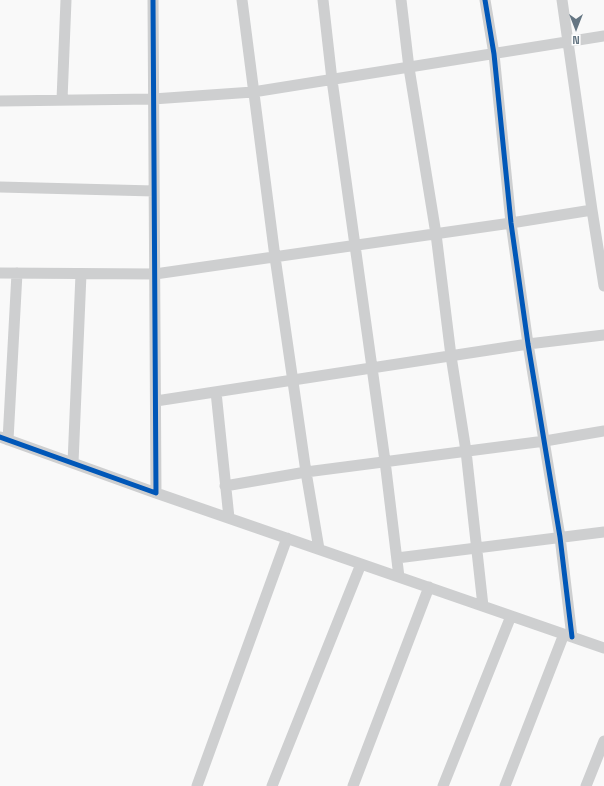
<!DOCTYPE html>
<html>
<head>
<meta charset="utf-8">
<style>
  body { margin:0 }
  #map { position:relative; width:604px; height:786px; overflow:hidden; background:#f9f9f9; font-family:"Space Grotesk",sans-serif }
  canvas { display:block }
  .north { position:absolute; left:556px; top:8px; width:40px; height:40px; -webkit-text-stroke:3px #fff; paint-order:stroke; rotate:180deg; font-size:11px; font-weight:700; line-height:16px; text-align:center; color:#657683 }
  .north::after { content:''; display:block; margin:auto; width:14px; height:18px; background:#657683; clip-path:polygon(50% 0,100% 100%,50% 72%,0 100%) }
</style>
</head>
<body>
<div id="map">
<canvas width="604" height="786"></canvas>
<div class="north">N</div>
</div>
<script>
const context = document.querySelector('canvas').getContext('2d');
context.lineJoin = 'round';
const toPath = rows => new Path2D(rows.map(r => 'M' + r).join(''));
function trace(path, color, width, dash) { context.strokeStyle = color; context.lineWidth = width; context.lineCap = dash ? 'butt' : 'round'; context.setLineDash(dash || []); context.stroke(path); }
trace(toPath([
  [242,0,275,257,306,472,319,549],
  [323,0,332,80,385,461,399,577],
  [401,0,409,68,436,234,451,356,466,451,483,606],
  [485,0,494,54,511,223,528,344,560,537,572,637],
  [562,0,592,210,604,286],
  [62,100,66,0],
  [0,101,153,99,253,92,604,36],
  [0,187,154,191],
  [0,273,155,274,511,223,592,210],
  [216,392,229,518],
  [156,401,528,344,604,335],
  [0,437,156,493,153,0],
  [8,440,17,273],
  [73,463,81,274],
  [225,486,306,472,545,441,604,431],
  [156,493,604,648],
  [397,558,604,532],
  [197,786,287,538],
  [272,786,361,564],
  [353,786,429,587],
  [443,786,511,616],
  [505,786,564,634],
  [586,786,604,741]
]), '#cecfd0', 11);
trace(toPath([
  [485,0,494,54,511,223,528,344,560,537,572,637],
  [0,437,156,493,153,0]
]), '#0057b8', 5);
</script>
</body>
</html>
